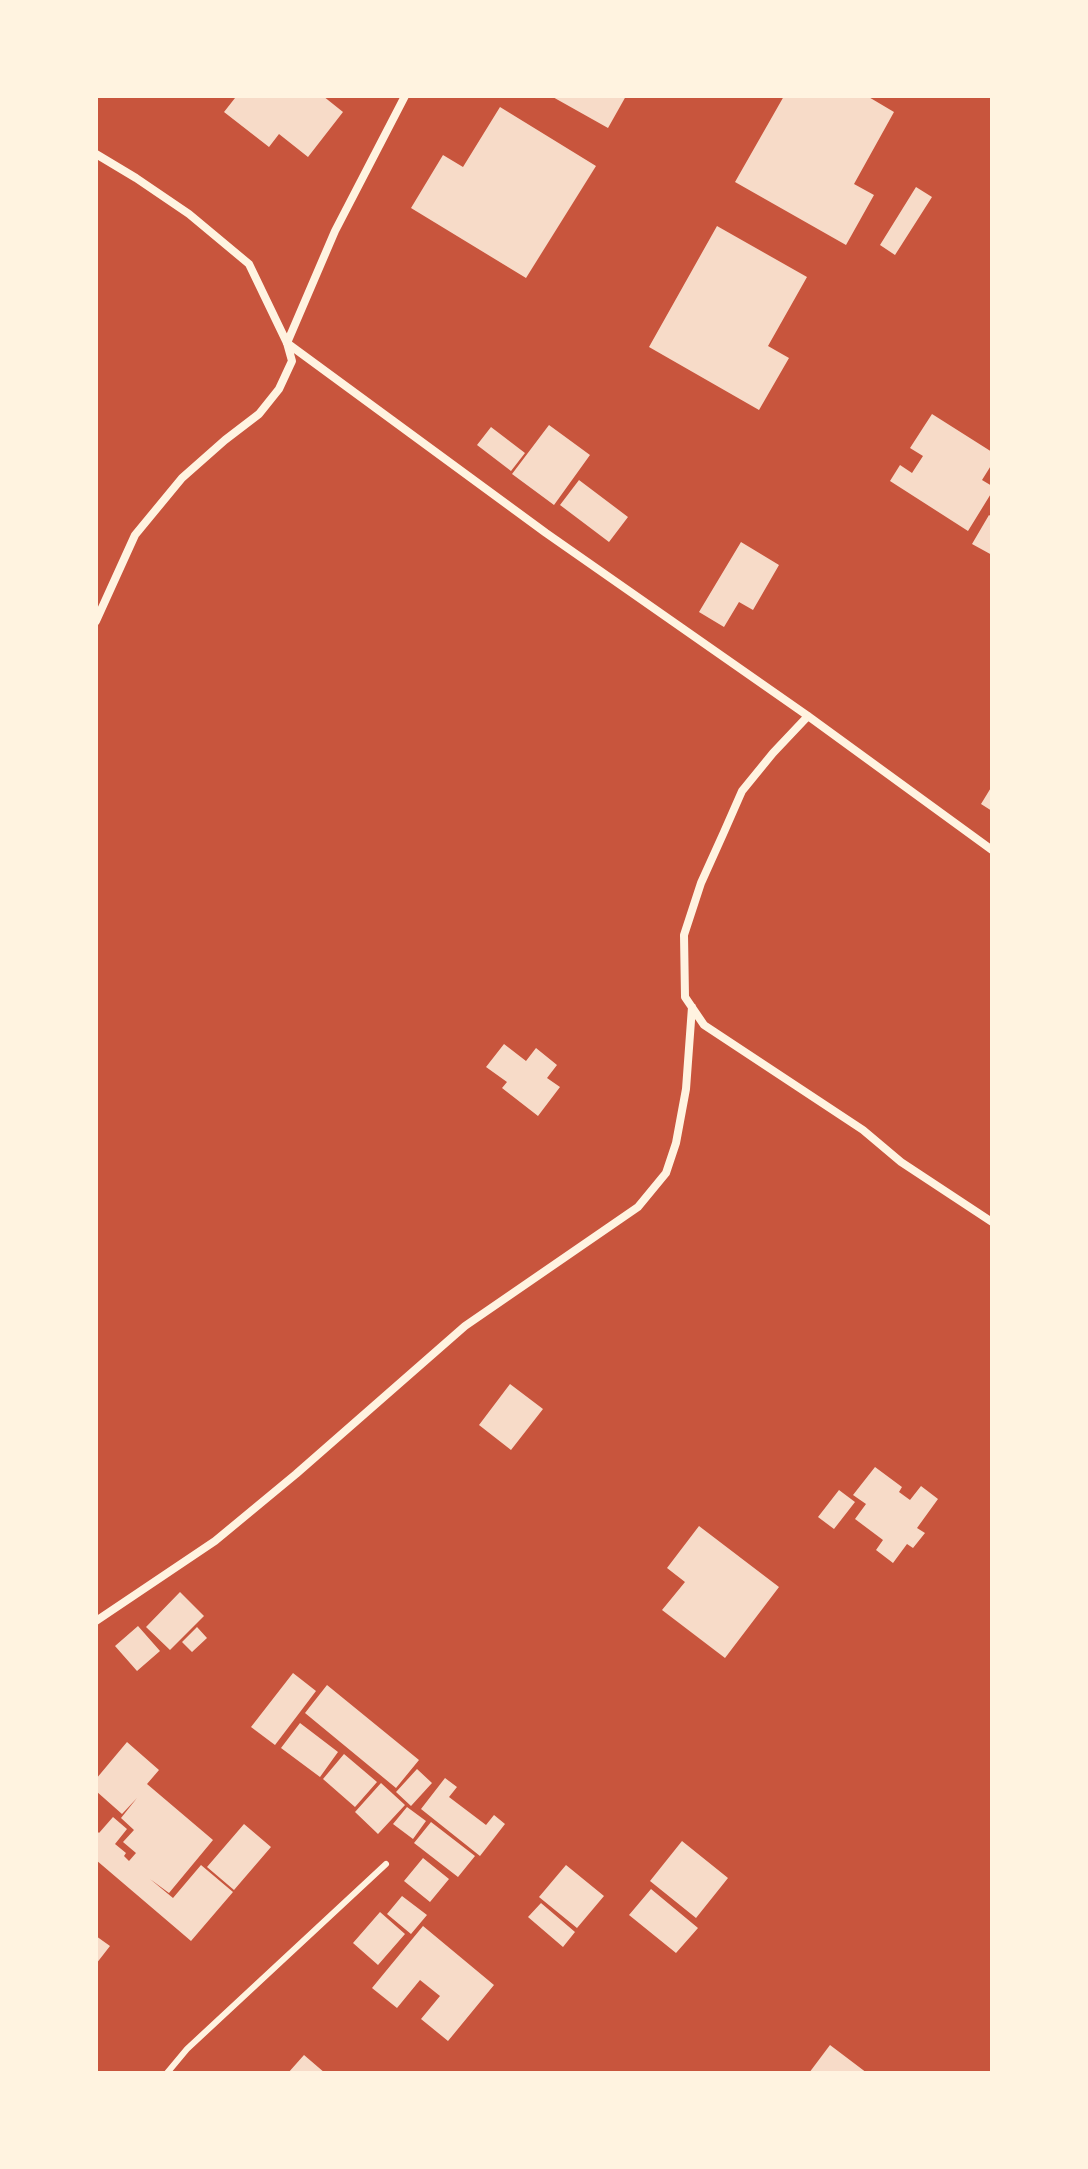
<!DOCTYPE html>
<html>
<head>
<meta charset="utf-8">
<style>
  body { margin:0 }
  #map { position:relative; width:1088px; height:2169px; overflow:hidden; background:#c8553d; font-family:"Varela Round",sans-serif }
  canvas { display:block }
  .frame { position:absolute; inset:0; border:98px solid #fff3e0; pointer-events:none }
</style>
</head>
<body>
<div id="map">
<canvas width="1088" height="2169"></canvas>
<div class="frame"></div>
</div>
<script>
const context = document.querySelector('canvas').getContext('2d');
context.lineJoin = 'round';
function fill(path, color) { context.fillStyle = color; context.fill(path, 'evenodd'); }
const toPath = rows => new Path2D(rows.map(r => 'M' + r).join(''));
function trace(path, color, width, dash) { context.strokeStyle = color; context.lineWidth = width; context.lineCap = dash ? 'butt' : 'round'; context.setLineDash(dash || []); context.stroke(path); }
fill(toPath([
  [232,96,323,96,343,112,308,157,279,134,269,147,224,112,235,98],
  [551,96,626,96,608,128],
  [784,96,867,96,894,112,854,184,874,195,846,245,735,182],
  [500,107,596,166,526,278,411,208,443,155,463,167],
  [916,187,932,197,895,255,880,245],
  [717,226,807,277,768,346,789,358,759,410,649,347],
  [932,414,992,452,992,464,982,480,992,486,992,492,968,531,890,481,900,465,912,473,923,456,910,448],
  [549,425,590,455,554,505,512,474],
  [491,427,525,453,511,471,477,445],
  [579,480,628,517,609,542,560,505],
  [989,515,992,517,992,555,972,544],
  [741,542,779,565,753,610,739,602,724,627,699,612],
  [992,786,992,811,981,804],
  [504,1044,526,1061,536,1048,557,1065,547,1078,560,1087,538,1116,502,1088,507,1082,486,1067],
  [510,1384,543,1409,511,1450,479,1425],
  [875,1467,902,1487,899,1492,910,1500,921,1486,938,1499,917,1528,925,1533,913,1548,907,1544,893,1563,876,1550,883,1540,855,1519,866,1504,853,1495],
  [839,1490,855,1502,834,1529,818,1517],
  [699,1526,779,1587,725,1658,662,1610,685,1582,667,1568],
  [180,1592,204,1616,170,1650,146,1627],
  [138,1626,160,1651,137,1671,115,1646],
  [197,1627,207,1638,192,1652,182,1642],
  [293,1673,316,1691,275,1745,251,1727],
  [327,1685,419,1760,396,1788,305,1713],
  [300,1723,338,1752,320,1777,281,1748],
  [127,1742,159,1770,147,1784,213,1840,169,1893,150,1879,173,1898,201,1865,233,1892,191,1941,96,1860,96,1830,99,1833,113,1817,127,1829,115,1844,126,1853,124,1856,129,1861,136,1853,123,1842,134,1830,121,1818,137,1798,122,1814,96,1791,96,1779],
  [344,1754,377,1782,355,1807,323,1779],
  [417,1769,432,1783,411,1806,396,1792],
  [445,1778,457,1787,449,1797,486,1825,494,1815,505,1824,480,1856,421,1809],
  [381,1783,405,1805,378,1834,355,1812],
  [407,1807,426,1821,413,1839,393,1824],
  [431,1822,475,1856,458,1877,414,1843],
  [244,1824,271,1847,234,1890,207,1867],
  [682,1841,728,1878,696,1918,650,1881],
  [423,1858,449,1879,430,1902,404,1881],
  [566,1865,604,1896,577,1928,539,1897],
  [651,1889,698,1928,676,1953,629,1915],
  [402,1896,427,1915,411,1934,387,1914],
  [541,1903,575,1932,563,1947,528,1917],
  [380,1912,405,1934,378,1965,353,1943],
  [423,1926,494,1985,448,2041,421,2019,440,1996,420,1980,397,2008,372,1988],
  [96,1936,110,1946,96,1964],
  [830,2045,867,2073,809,2073],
  [304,2055,325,2073,288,2073]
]), '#f7dbc8');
trace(toPath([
  [167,2073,187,2049,386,1864]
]), '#fff3e0', 6);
trace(toPath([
  [96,154,136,178,189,214,249,264,287,343,292,361,279,389,259,414,225,440,182,478,135,535,96,621],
  [287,343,546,533,808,716,992,850],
  [287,343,335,231,405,96],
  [808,716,773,753,742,791,724,832,701,883,684,935,685,997,704,1025,863,1130,901,1162,992,1222],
  [96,1621,215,1541,296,1474,465,1326,638,1207,666,1173,676,1143,686,1089,692,1007]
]), '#fff3e0', 8);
</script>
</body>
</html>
